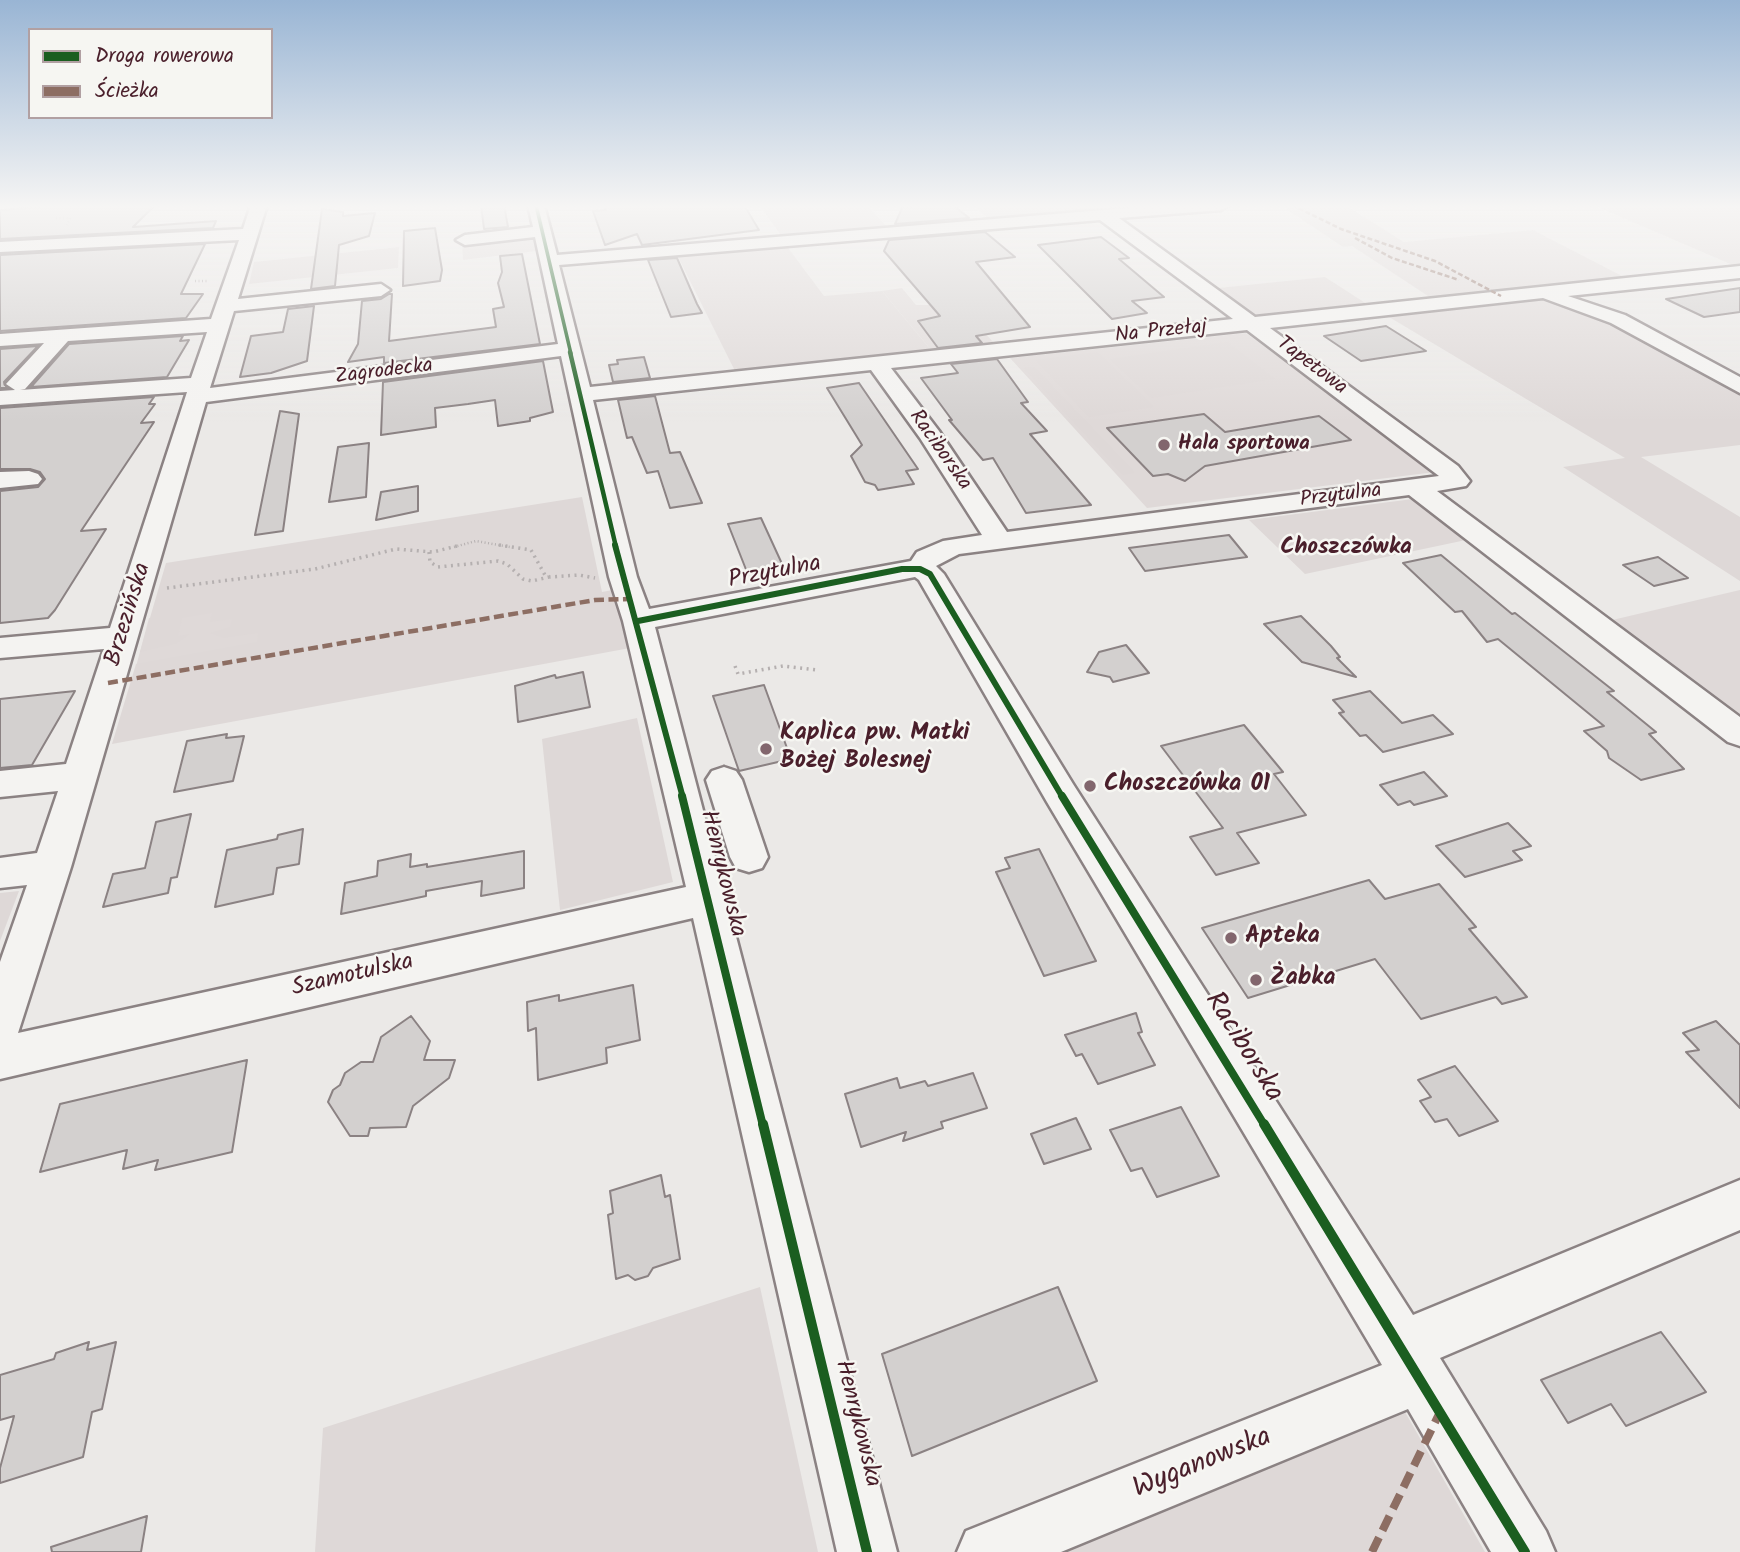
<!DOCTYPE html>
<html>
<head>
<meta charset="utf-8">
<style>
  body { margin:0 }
  #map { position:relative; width:1740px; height:1552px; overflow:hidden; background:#ebe9e7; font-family:Kalam,sans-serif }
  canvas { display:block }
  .legend { position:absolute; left:28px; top:28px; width:245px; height:91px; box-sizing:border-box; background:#f6f6f2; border:2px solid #b1a0a2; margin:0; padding:9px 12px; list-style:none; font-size:21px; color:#4a1f2b }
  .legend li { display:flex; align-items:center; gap:14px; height:35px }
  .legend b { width:35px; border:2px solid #b1a0a2 }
</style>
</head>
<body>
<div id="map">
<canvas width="1740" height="1552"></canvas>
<ul class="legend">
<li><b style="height:9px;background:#1b5e20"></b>Droga rowerowa</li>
<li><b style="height:9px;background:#8d6e63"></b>Ścieżka</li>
</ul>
</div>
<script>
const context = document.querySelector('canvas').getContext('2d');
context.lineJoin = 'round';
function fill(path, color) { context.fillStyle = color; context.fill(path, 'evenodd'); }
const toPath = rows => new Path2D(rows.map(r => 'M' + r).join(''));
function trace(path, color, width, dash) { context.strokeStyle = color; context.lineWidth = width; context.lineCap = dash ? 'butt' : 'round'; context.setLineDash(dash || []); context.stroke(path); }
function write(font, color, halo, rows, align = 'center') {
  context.font = font + ' Kalam,sans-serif'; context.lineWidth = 5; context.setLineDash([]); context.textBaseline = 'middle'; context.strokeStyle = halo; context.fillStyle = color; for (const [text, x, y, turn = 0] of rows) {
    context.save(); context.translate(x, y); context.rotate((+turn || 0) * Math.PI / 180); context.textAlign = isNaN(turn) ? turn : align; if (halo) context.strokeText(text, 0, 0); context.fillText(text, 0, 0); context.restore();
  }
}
fill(toPath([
  [902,288,916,305,938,305,974,321,994,343,931,350,882,291],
  [1246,333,1435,472,1147,508,1010,358],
  [1740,590,1740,719,1608,621],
  [272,598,262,652,134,674,149,618]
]), '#dfd9d8');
fill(toPath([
  [759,205,867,205,889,229,783,238],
  [973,205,1177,205,991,221],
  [1280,205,1345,205,1404,242,1533,230,1624,277,1431,298,1352,246,1343,247],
  [1593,205,1740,205,1740,265,1735,266],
  [533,237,537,251,463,260,462,243],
  [786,245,824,296,882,291,931,350,735,371,677,255],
  [399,247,398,268,249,284,254,262],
  [1325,277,1367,304,1254,315,1218,288],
  [1539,298,1616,325,1740,394,1740,445,1641,457,1740,517,1740,581,1563,467,1625,458,1384,314],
  [1227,342,1275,379,1152,398,1110,359],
  [1097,352,1154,407,1089,417,1036,360],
  [1034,367,1135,473,1123,475,1024,368],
  [582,497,602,592,618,589,630,648,112,744,136,664,257,642,258,633,224,638,210,633,230,627,232,619,210,622,212,613,182,618,178,636,190,634,175,644,140,652,166,563],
  [1413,499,1466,540,1305,574,1249,520],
  [637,718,673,882,560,910,542,739],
  [19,891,0,941,0,893],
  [760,1287,818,1552,315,1552,323,1428],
  [1405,1412,1485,1552,1062,1552]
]), '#ded8d7');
const building = toPath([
  [68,205,155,205,133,227,216,221,213,228,0,239,0,210,68,205],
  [481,205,504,205,508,227,484,229,481,205],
  [604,205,744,205,759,230,642,245,637,234,605,245,593,211,606,210,604,205],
  [936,205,953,205,969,218,895,224,902,208,936,205],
  [322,209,343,212,343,216,375,213,369,236,339,245,335,286,311,289,322,209],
  [435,228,442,270,440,281,403,286,404,231,435,228],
  [985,232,1015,257,976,262,1030,327,976,336,982,343,938,348,918,321,940,316,884,251,889,240,985,232],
  [1101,237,1129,258,1119,259,1164,297,1132,301,1147,313,1112,319,1038,245,1101,237],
  [205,244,181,294,203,294,186,318,0,331,0,255,205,244],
  [522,254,540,344,384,363,384,357,348,362,358,344,362,301,381,299,389,294,392,294,389,341,496,327,493,309,504,307,498,283,502,272,500,256,522,254],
  [677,258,697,304,702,313,671,317,648,260,677,258],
  [1740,288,1740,312,1704,317,1666,299,1740,288],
  [314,306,307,361,271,373,240,377,251,336,283,332,288,309,314,306],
  [1386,326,1426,351,1361,361,1324,336,1386,326],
  [183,336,180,341,189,340,167,377,31,387,69,344,183,336],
  [38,346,4,382,7,388,0,388,0,349,38,346],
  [644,357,650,378,613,382,609,365,618,364,617,360,644,357],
  [997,359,1028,402,1021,403,1047,431,1030,434,1091,505,1026,513,993,458,983,460,949,420,952,420,921,378,958,373,951,364,997,359],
  [543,361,553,412,530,418,530,421,498,426,495,400,468,404,435,408,436,427,381,435,383,382,543,361],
  [859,383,918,469,906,471,914,484,878,490,875,485,865,482,851,456,862,445,827,388,859,383],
  [655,396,670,453,680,452,702,503,670,508,658,471,647,473,632,437,627,438,618,400,655,396],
  [154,397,149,404,155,404,141,423,154,422,81,531,106,529,55,610,48,618,0,623,0,491,38,487,45,479,40,472,30,469,0,469,0,408,154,397],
  [280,411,299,414,283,531,255,535,280,411],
  [1204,414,1225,432,1319,416,1351,440,1205,466,1185,481,1168,474,1153,476,1107,428,1204,414],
  [369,443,366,497,329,502,338,447,369,443],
  [418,486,418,511,376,520,381,492,418,486],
  [761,518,783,566,747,572,728,524,761,518],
  [1229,535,1247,557,1145,571,1129,548,1229,535],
  [1441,555,1512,614,1515,613,1614,691,1607,692,1656,732,1649,734,1684,769,1641,780,1609,758,1607,751,1584,731,1604,726,1498,639,1487,642,1462,611,1455,612,1403,563,1441,555],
  [1658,557,1688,578,1654,586,1623,565,1658,557],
  [1301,616,1331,646,1340,657,1337,658,1356,677,1302,662,1264,624,1301,616],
  [1126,645,1149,673,1113,682,1110,677,1087,672,1099,652,1126,645],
  [583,672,590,707,518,722,515,686,555,675,556,678,583,672],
  [764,685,791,759,739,771,713,696,764,685],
  [75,691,32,765,0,768,0,699,75,691],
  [1370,691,1402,723,1433,715,1453,734,1383,752,1366,735,1360,736,1339,713,1344,712,1333,700,1370,691],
  [1244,725,1283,772,1274,774,1306,815,1237,833,1259,863,1216,875,1190,837,1223,828,1161,746,1244,725],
  [227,734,226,738,244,736,233,781,174,792,187,741,227,734],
  [1424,772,1447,796,1414,805,1410,801,1398,805,1380,785,1424,772],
  [191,814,177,877,171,878,168,893,103,907,113,874,145,868,156,822,191,814],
  [1508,823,1531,846,1513,851,1522,860,1465,877,1436,846,1508,823],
  [303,829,299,864,277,868,273,894,215,907,227,850,277,839,278,835,303,829],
  [1039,849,1096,961,1044,976,996,872,1010,868,1005,858,1039,849],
  [524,851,524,888,481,896,482,881,426,891,426,896,341,914,345,883,377,876,378,861,411,854,410,867,427,864,427,867,524,851],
  [1369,880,1385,899,1439,884,1476,927,1469,929,1527,997,1502,1004,1496,997,1421,1019,1375,959,1248,998,1202,928,1369,880],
  [633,985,640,1040,606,1048,607,1063,538,1080,536,1028,528,1031,527,1002,559,995,559,1001,633,985],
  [1136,1013,1142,1032,1138,1033,1155,1065,1098,1084,1082,1054,1076,1056,1065,1035,1136,1013],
  [411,1016,430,1041,424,1060,455,1060,449,1078,413,1106,406,1127,370,1128,368,1136,350,1136,328,1102,333,1090,340,1085,345,1073,361,1062,373,1062,381,1037,411,1016],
  [1716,1021,1740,1045,1740,1108,1686,1052,1699,1050,1683,1033,1716,1021],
  [247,1060,232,1152,155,1170,158,1160,123,1169,127,1150,40,1172,60,1104,247,1060],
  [1455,1066,1498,1121,1459,1136,1447,1119,1435,1122,1420,1101,1431,1097,1418,1080,1455,1066],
  [973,1073,987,1108,941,1122,943,1128,903,1141,906,1132,861,1147,845,1094,897,1078,900,1088,925,1081,928,1086,973,1073],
  [1181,1107,1219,1176,1157,1197,1142,1168,1131,1171,1110,1130,1181,1107],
  [1076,1118,1091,1149,1044,1164,1031,1134,1076,1118],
  [661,1175,665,1197,670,1195,680,1259,653,1268,648,1276,635,1280,628,1275,616,1279,608,1215,613,1213,610,1191,661,1175],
  [1058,1287,1097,1381,912,1456,882,1354,1058,1287],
  [1661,1332,1706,1392,1626,1426,1611,1404,1568,1423,1541,1380,1661,1332],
  [89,1342,87,1350,116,1342,102,1409,92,1412,83,1457,0,1483,0,1468,14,1416,0,1420,0,1375,54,1359,56,1353,89,1342],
  [147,1516,141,1552,52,1552,51,1547,147,1516]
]);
fill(building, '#d3d0cf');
trace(building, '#8b8283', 2);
const minor = toPath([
  [251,205,267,205,238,299,381,284,390,290,381,296,234,311,210,388,558,344,535,237,465,245,456,240,465,235,533,227,528,205,544,205,557,255,1164,205,1229,205,1221,210,1119,218,1255,317,1740,266,1740,278,1568,296,1625,315,1740,377,1740,393,1611,323,1543,298,1270,328,1458,466,1470,481,1466,486,1437,491,1740,717,1740,746,1728,742,1409,495,959,554,936,566,944,574,1073,784,1413,1315,1740,1180,1740,1230,1440,1358,1546,1531,1555,1552,1491,1552,1408,1409,1061,1552,957,1552,966,1531,1382,1365,1047,802,919,580,915,577,655,627,897,1552,837,1552,693,918,0,1079,0,962,27,885,0,888,0,858,37,853,58,791,0,797,0,771,66,764,104,649,0,658,0,638,110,628,187,392,0,405,0,391,15,390,6,384,44,343,0,346,0,334,211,319,239,240,0,252,0,242,243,229,251,205],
  [1100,220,1233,319,590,387,559,265,1100,220],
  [1247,330,1439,476,1007,532,939,431,891,368,1247,330],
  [207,332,191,378,20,390,25,389,68,341,207,332],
  [561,356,609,577,623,621,686,887,18,1033,71,867,206,402,561,356],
  [871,370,920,438,982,535,943,541,917,552,911,561,649,609,637,577,593,400,871,370],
  [29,471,38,474,42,479,38,484,0,488,0,472,29,471],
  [724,767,736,771,742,780,768,857,762,868,749,872,736,868,730,857,706,780,712,771,724,767]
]);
trace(minor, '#8b8283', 5);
trace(toPath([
  [56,218,70,218,67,225],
  [195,281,208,281],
  [454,547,476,541,510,547]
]), '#b5b0b0', 2.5, [1, 2.5]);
trace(toPath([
  [499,545,531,550,545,575,550,577,579,575,595,578],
  [429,552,430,562,438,567,498,561,507,564,523,579,532,581,549,577],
  [167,588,315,569,396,549,433,552,461,545],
  [735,666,738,674,783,666,817,670]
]), '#b5b0b0', 3.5, [2, 4.5]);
fill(minor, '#f4f3f1');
trace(toPath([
  [1292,205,1341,229,1435,261,1501,296],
  [1355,238,1392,258,1459,280]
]), '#8d6e63', 2.5, [5, 2.5]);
trace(toPath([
  [108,683,595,600,630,599]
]), '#8d6e63', 4.5, [10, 4.5]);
trace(toPath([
  [1372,1552,1440,1412]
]), '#8d6e63', 8, [16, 8]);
trace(toPath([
  [536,205,571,354]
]), '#1b5e20', 3.5);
trace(toPath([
  [570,352,616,547]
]), '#1b5e20', 4.5);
trace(toPath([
  [615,545,683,798],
  [638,621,902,569,920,569,930,574,1063,798]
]), '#1b5e20', 6);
trace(toPath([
  [682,796,763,1126],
  [1062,796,1265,1126]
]), '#1b5e20', 8);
trace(toPath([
  [763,1124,867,1552],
  [1264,1124,1525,1552]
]), '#1b5e20', 10);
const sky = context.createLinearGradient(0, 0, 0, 422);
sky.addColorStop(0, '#99b5d4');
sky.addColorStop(0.49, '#f6f5f4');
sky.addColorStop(1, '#f6f5f400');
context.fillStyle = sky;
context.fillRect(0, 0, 1740, 422);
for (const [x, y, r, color] of [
  [1164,445,7,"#82666d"],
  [766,749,7,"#82666d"],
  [1090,786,7,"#82666d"],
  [1231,938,7,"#82666d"],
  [1256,980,7,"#82666d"]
]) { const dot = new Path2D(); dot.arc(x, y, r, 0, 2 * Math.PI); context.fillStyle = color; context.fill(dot); trace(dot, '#f6f6f2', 2.5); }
write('21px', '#4a1f2b', '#f6f6f2', [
  ["Na Przełaj",1161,333,-6],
  ["Tapetowa",1311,367,37],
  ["Zagrodecka",384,373,-7],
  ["Raciborska",939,451,55],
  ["Przytulna",1341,497,-7]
]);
write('bold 21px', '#4a1f2b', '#f6f6f2', [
  ["Hala sportowa",1178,445]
], 'left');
write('bold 23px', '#4a1f2b', '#f6f6f2', [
  ["Choszczówka",1346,549]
]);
write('24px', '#4a1f2b', '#f6f6f2', [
  ["Przytulna",775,574,-11],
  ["Brzezińska",130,615,-73],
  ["Henrykowska",721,874,76],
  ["Szamotulska",353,977,-13],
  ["Henrykowska",856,1424,76]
]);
write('bold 24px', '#4a1f2b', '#f6f6f2', [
  ["Kaplica pw. Matki",780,735],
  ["Bożej Bolesnej",780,763],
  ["Choszczówka 01",1104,786],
  ["Apteka",1245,938],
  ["Żabka",1270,980]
], 'left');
write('28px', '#4a1f2b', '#f6f6f2', [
  ["Raciborska",1242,1048,58],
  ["Wyganowska",1203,1465,-22]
]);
</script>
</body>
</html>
